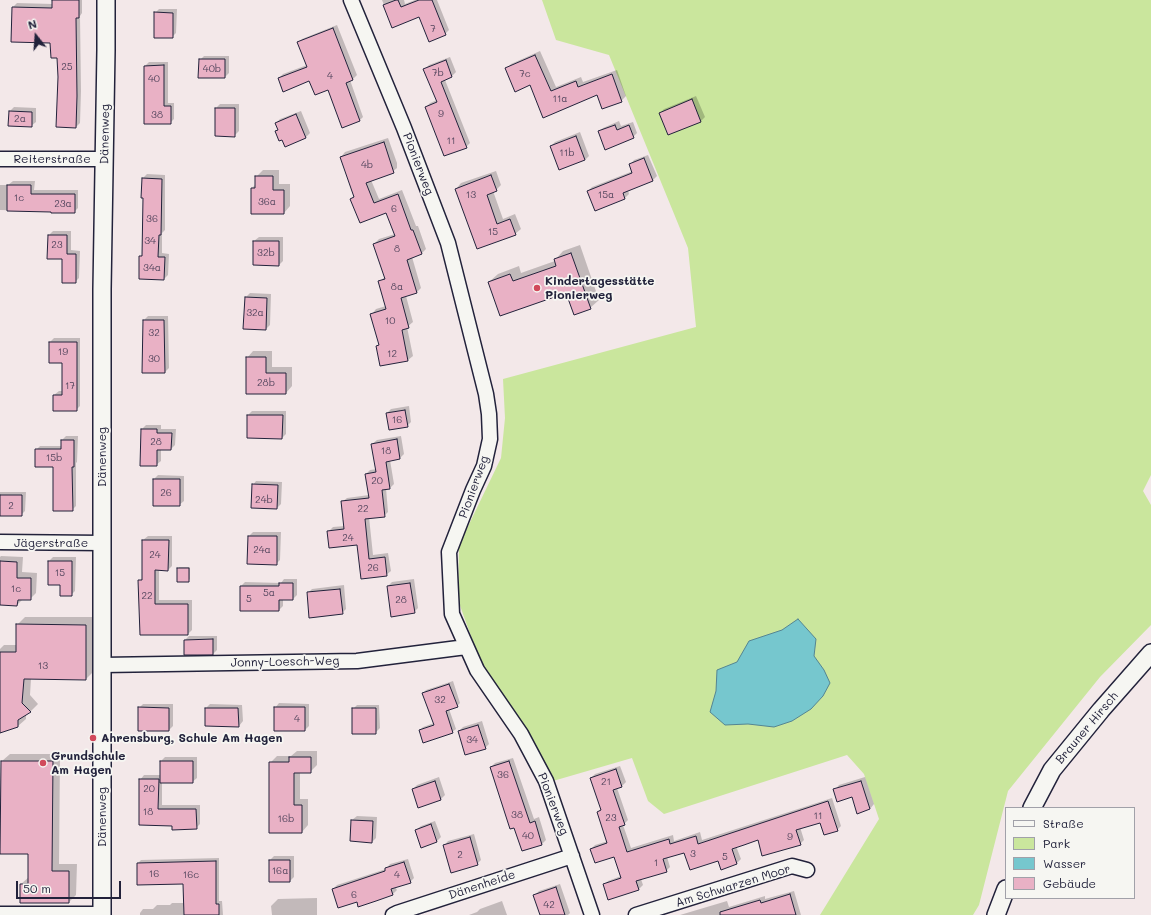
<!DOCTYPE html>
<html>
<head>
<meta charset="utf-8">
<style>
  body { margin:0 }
  #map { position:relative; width:1151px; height:915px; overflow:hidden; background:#f3e8e9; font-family:Mali,sans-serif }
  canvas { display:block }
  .legend { position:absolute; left:1005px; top:807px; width:130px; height:92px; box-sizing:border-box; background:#f6f6f2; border:1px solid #a1a1a9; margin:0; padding:5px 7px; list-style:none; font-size:12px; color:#22223b }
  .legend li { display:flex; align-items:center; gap:8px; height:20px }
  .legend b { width:20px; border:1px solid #a1a1a9 }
  .north { position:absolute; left:16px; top:16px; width:40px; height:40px; -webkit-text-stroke:3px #f6f6f2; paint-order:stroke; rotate:343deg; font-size:11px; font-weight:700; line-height:16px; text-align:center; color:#22223b }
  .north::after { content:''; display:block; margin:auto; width:14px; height:18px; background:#22223b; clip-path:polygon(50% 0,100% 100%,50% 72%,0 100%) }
  .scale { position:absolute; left:16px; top:881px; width:105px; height:18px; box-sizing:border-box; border:2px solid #22223b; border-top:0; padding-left:5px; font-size:12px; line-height:14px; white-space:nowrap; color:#22223b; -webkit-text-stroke:3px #f6f6f2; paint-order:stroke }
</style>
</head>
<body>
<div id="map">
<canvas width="1151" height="915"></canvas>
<ul class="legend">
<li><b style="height:5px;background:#f6f6f2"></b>Straße</li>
<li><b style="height:11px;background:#cae69d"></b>Park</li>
<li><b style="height:11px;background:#76c7ce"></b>Wasser</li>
<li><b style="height:11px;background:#e9b1c5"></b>Gebäude</li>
</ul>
<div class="north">N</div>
<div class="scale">50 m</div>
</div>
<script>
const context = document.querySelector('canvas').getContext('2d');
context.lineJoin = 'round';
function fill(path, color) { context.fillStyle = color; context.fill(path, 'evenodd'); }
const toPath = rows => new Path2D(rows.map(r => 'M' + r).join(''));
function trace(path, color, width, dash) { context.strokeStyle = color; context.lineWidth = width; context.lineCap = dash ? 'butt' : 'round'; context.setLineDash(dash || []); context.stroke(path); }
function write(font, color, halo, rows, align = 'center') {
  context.font = font + ' Mali,sans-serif'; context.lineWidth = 3.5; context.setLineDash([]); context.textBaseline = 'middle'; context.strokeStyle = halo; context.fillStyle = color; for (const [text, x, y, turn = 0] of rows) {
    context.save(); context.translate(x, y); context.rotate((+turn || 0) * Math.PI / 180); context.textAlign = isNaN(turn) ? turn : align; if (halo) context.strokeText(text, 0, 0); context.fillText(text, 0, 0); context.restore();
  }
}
fill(toPath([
  [542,0,1151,0,1151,475,1143,491,1151,505,1151,625,1100,677,1008,791,979,905,973,915,820,915,879,819,864,774,847,755,664,814,648,801,632,758,553,781,534,745,481,664,458,600,459,545,501,458,505,418,503,379,696,327,688,248,609,55,556,40]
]), '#cae69d');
const water = toPath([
  [798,619,816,639,814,656,824,670,830,683,823,696,811,709,792,721,774,727,748,724,725,725,710,712,716,691,717,670,737,662,749,641,782,630,798,619]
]);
fill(water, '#76c7ce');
trace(water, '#548593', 1);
fill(toPath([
  [53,0,82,0,82,13,80,16,81,91,80,123,76,127,59,77,58,57,51,42,13,7,17,3,53,4],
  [382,0,404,0,405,4,415,0,437,0,449,30,445,34,419,16,393,27],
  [159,9,177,9,176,33,172,37,155,13],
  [337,25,357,75,353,79,350,80,363,117,359,121,328,88,310,80,279,78,283,74,307,65,299,43,302,39],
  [540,51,556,87,581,77,583,82,617,70,626,96,621,101,597,94,544,116,531,84,506,69,511,64],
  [204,56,229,56,229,73,225,77,200,60],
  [450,57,456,72,452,76,445,80,470,143,466,147,426,107,430,103,437,100,425,69,429,65],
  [149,62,168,62,168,103,174,103,174,119,170,123,145,123,145,66],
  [696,96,705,117,701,121,668,134,660,113,664,109],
  [220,104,239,104,239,131,234,136,216,108],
  [14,107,36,108,36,122,31,126,10,111],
  [301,111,310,133,305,138,276,131,279,129,276,123,280,119],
  [619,121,621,126,633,122,637,133,633,137,599,132,603,128],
  [580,132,589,156,585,160,551,146,555,142],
  [388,138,397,163,397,168,392,172,371,180,379,199,402,190,416,226,418,226,426,249,421,254,412,257,421,288,417,292,406,296,413,322,407,327,413,356,408,360,377,346,380,344,372,314,376,309,386,306,379,282,386,276,374,244,379,239,395,234,387,212,351,199,354,196,341,157,345,152],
  [648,155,657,176,653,180,628,190,629,194,625,198,596,209,588,191,592,187,633,171,630,165,634,160],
  [263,170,279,170,279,184,290,184,290,206,284,213,252,188,256,184,256,177],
  [496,171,501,185,496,190,493,191,503,219,515,214,521,229,515,234,478,248,456,189,461,183],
  [147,174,165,175,165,230,162,233,162,253,169,254,168,275,164,279,140,257,143,254,144,197,143,178],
  [13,181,35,181,34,190,78,190,78,208,74,212,0,210,0,185,8,185],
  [53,231,71,231,71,250,80,251,79,278,75,282,64,258,49,235],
  [259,237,283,237,283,261,279,265,254,241],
  [580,245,599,300,590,308,567,292,489,282,498,274,519,266,521,273,555,261,555,260,563,251],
  [250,293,271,294,270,325,266,329,246,297],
  [148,316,168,316,169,368,165,372,144,320],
  [54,338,80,338,80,406,76,410,54,395,59,391,63,391,63,362,50,342],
  [253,351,272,351,272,367,292,367,292,386,286,393,247,358],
  [409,406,411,422,407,426,387,413,391,409],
  [252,411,286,411,286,434,282,438,248,415],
  [146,425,161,425,161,429,176,429,175,445,171,449,161,449,161,461,156,465,142,429],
  [66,436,78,436,77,462,76,463,76,506,72,510,54,466,36,450,40,446,62,446,62,440],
  [401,436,404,454,400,458,390,460,394,484,390,488,386,488,388,512,384,516,369,517,373,555,388,553,391,571,386,575,362,578,358,544,329,531,333,527,345,526,342,502,347,498,369,495,366,474,370,470,377,469,372,444,377,440],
  [158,475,184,476,184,501,179,505,154,479],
  [256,481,282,482,281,504,277,508,253,485],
  [0,492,26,492,25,511,21,515,0,514],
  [253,532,281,532,280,560,276,564,249,536],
  [148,536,172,536,172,566,168,570,159,570,159,600,192,600,192,630,188,634,140,634,140,581,143,577,143,540],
  [1,556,23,557,22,572,37,573,36,593,30,599,23,599,17,605,0,604,0,557],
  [53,557,76,557,75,591,71,595,61,584,49,561],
  [179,567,190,567,190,579,188,581,178,569],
  [284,579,297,579,297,595,293,599,283,599,283,606,279,610,241,586,245,582,281,583],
  [414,579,418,608,414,612,388,586,392,582],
  [344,585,346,609,342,613,308,593,312,589],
  [25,617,93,617,93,672,86,679,31,679,30,695,38,704,31,711,26,714,26,719,18,726,0,732,0,649,4,645,17,645,17,625],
  [189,636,217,636,217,650,213,654,185,640],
  [453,681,460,703,457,706,449,709,456,729,452,732,420,730,423,727,434,723,423,693,426,690],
  [279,703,309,704,309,726,305,730,275,708],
  [143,704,173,704,173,726,169,730,139,708],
  [210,704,242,705,243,721,239,726,206,708],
  [357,705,379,705,380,728,375,733,353,709],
  [482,721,489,744,485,748,459,731,463,727],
  [297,751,317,751,317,765,310,772,300,772,300,799,308,799,308,825,302,832,270,763,277,756,291,756],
  [10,754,60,754,59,864,77,864,76,895,69,902,21,884,29,877,29,853,0,853,2,761],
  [165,757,197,757,197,778,192,782,162,782,162,805,200,805,200,824,196,828,173,825,140,824,140,780,144,775,161,775,161,761],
  [513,758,534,819,539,817,546,840,542,844,522,850,515,826,491,767,495,763],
  [620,766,626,782,622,786,617,788,628,820,623,825,631,848,673,835,674,841,700,832,702,840,832,798,841,826,837,830,821,822,800,827,804,840,800,844,758,839,736,846,741,859,737,863,685,851,667,857,670,867,666,871,641,879,643,885,639,889,604,885,608,881,621,876,615,856,591,849,595,845,608,841,598,812,601,809,591,778,595,774],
  [439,777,445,795,441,799,419,807,413,789,417,785],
  [865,777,874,804,870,809,853,796,835,790,839,785],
  [357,816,377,817,376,838,372,842,352,820],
  [435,821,441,837,437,841,422,846,416,830,421,826],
  [474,834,481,860,477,864,444,846,448,841],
  [274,856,294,856,294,877,290,881,270,881,270,860],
  [219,858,219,901,222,901,223,915,140,915,140,913,143,909,153,909,157,905,170,905,172,903,185,903,184,883,138,863,141,860],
  [408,859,414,878,410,882,395,887,397,890,393,894,357,901,333,889,337,885,386,869,390,864],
  [560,884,570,913,568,915,541,915,535,895,539,891],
  [794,891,801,915,680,915,727,901,729,907,765,896,765,899],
  [317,898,317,915,272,915,271,906,278,899],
  [502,901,507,915,469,915,477,912,480,909]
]), '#0003');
const building = toPath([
  [52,0,79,0,79,18,76,18,77,96,76,128,56,127,58,77,57,58,51,58,50,43,11,42,12,7,52,8,52,0],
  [396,0,398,0,401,7,419,0,432,0,446,35,429,42,419,17,392,28,383,5,396,0],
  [154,12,173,13,173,38,154,38,154,12],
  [333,28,353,80,346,83,360,121,342,128,328,90,315,95,309,81,283,92,278,78,307,67,297,42,333,28],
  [535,55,551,91,576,81,578,87,612,74,622,102,602,109,597,95,543,118,530,85,515,92,505,68,535,55],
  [199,59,225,59,225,78,198,78,199,59],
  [446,60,452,77,441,82,467,148,444,156,425,107,437,102,423,69,446,60],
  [164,65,164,106,171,106,171,124,144,124,144,66,164,65],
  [692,99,701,122,668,135,659,113,692,99],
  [215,108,235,108,235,137,215,136,215,108],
  [9,111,32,112,32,127,8,126,9,111],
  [296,114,306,138,285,147,282,140,279,141,275,131,278,130,275,123,296,114],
  [615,125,617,130,629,125,634,138,605,150,598,131,615,125],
  [576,136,585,160,559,170,550,146,576,136],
  [384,142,394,173,366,183,374,203,398,194,411,230,413,230,422,254,407,260,417,293,401,298,409,328,402,330,408,361,380,366,376,346,379,345,370,314,386,309,378,281,385,279,373,244,395,236,386,213,360,223,350,199,354,197,340,157,384,142],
  [644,158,653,181,623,193,625,199,595,211,587,191,632,173,629,164,644,158],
  [491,175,497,191,487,195,497,224,510,219,516,235,477,249,455,189,491,175],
  [255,176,273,176,273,190,284,190,284,214,251,214,251,188,255,188,255,176],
  [142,178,162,179,161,235,159,235,158,257,165,257,164,280,139,279,139,256,142,256,143,198,141,198,142,178],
  [7,185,31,185,31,194,75,194,75,213,51,213,51,212,7,211,7,185],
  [48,235,67,235,67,254,76,254,76,283,62,283,62,259,47,259,48,235],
  [253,241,279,241,279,266,253,265,253,241],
  [571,253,591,309,574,315,566,293,500,316,488,282,510,274,513,281,556,266,554,259,571,253],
  [245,297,267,298,266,330,243,329,245,297],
  [143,320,164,320,165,373,142,373,143,320],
  [49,342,77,342,77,411,53,411,53,395,62,395,62,363,49,363,49,342],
  [246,357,266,357,266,373,286,373,286,394,246,394,246,357],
  [405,410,408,427,389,430,386,413,405,410],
  [247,415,283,415,282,439,247,438,247,415],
  [141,429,157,429,157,433,172,433,171,450,157,450,157,466,140,466,141,429],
  [397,439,400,459,386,462,390,489,382,490,385,517,365,519,369,559,385,557,387,576,361,579,357,545,329,548,327,531,344,529,341,501,369,498,365,474,376,472,371,444,397,439],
  [61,440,74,440,74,467,72,467,73,511,53,511,53,467,35,467,35,449,61,449,61,440],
  [153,479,180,479,180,506,153,506,153,479],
  [252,484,278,485,277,509,251,508,252,484],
  [0,495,22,495,22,516,0,516,0,495],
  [248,536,277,536,277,565,247,564,248,536],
  [142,540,169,540,168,571,155,570,155,604,188,604,188,635,140,635,138,580,142,580,142,540],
  [0,561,17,562,17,578,31,578,31,600,18,600,17,606,0,605,0,561],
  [48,561,72,561,72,596,60,596,60,585,48,585,48,561],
  [177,568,189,568,189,582,177,582,177,568],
  [279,583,293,583,293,600,279,600,279,611,240,611,240,586,279,586,279,583],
  [410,583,415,613,391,617,387,586,410,583],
  [340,589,343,614,309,618,307,592,340,589],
  [16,624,86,625,86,680,24,679,22,703,31,712,18,720,18,727,0,733,0,652,16,652,16,624],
  [213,639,213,655,184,655,184,640,213,639],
  [449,684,458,707,446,711,453,733,423,743,419,730,434,725,422,693,449,684],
  [138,707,169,708,169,731,138,731,138,707],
  [274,707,305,707,305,731,274,731,274,707],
  [205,708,238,708,239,727,205,726,205,708],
  [352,708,376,708,376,734,352,734,352,708],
  [478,725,486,749,465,755,458,731,478,725],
  [289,757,311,757,311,773,294,773,294,805,302,805,302,833,269,833,269,762,289,762,289,757],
  [1,761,53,761,52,871,69,871,69,903,20,903,20,884,28,884,28,854,0,854,1,761],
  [160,761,193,761,193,783,160,783,160,761],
  [509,761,530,823,535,821,542,845,522,851,514,828,510,829,490,767,509,761],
  [616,769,622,787,613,790,625,825,619,827,627,852,669,839,670,844,696,836,698,844,828,801,838,831,824,835,820,823,796,830,801,845,762,856,758,840,744,845,732,849,737,864,721,870,718,861,690,870,684,853,663,859,667,872,636,881,639,890,608,900,603,884,621,878,614,857,595,863,590,849,607,843,597,812,601,810,590,778,616,769],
  [139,779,159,779,158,809,196,809,197,829,172,830,172,826,139,825,139,779],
  [435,781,441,800,418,808,412,789,435,781],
  [861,781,870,809,857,814,852,797,837,802,833,789,861,781],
  [351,820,373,821,372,843,350,841,351,820],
  [431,824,437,842,421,848,415,830,431,824],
  [470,837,478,865,451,873,443,845,470,837],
  [269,860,290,860,290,882,269,882,269,860],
  [216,861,216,904,219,904,219,915,184,915,183,884,137,885,137,863,216,861],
  [404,862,411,883,391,889,393,895,376,901,358,907,357,902,338,908,332,889,385,871,385,868,404,862],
  [556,887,565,915,540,915,533,895,556,887],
  [790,894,796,915,720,915,720,912,760,900,761,903,790,894]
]);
fill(building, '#e9b1c5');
trace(building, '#22223b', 1);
const minor = toPath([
  [351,0,404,128,448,243,486,394,489,414,490,439,484,466,473,490,449,552,452,614,477,670,521,734,546,781,592,915],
  [0,159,105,159],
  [0,542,103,543],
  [102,665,357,661,466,647],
  [0,914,102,914],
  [393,915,397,913,572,856],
  [636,915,792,866,807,870]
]);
const tertiary = toPath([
  [1032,808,1052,770,1101,710,1151,653],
  [102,915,102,289,106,50,106,0],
  [996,915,1006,889]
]);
trace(minor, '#22223b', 17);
trace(tertiary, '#22223b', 20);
trace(minor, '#f6f6f2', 14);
trace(tertiary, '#f6f6f2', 17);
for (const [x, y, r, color] of [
  [537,288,4,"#d1495b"],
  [93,738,4,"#d1495b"],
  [43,763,4,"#d1495b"]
]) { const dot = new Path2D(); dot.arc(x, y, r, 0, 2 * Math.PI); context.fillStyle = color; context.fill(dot); trace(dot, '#f6f6f2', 1.5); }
write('10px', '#54465e', null, [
  ["7",433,29],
  ["25",67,67],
  ["40b",212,69],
  ["7b",438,73],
  ["7c",525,74],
  ["4",330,76],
  ["40",154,79],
  ["11a",560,99],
  ["9",441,114],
  ["38",157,115],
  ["2a",20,119],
  ["11",451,141],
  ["11b",567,153],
  ["4b",367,165],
  ["13",471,195],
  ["15a",606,195],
  ["1c",19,198],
  ["36a",267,202],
  ["23a",63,204],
  ["6",394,209],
  ["36",152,219],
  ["15",493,232],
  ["34",150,241],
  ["23",57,245],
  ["8",397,249],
  ["32b",266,253],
  ["34a",152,268],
  ["8a",397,287],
  ["32a",255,313],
  ["10",390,321],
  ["32",154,333],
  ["19",63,352],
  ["12",392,354],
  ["30",154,359],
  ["28b",266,383],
  ["17",70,386],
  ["16",397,420],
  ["28",156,442],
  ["18",386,451],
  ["15b",54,458],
  ["20",377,481],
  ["26",166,493],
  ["24b",264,500],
  ["2",11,506],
  ["22",363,509],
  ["24",348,538],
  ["24a",262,550],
  ["24",155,555],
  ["26",373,568],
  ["15",60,573],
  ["1c",16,589],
  ["5a",269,593],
  ["22",147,596],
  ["5",249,599],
  ["28",401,600],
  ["13",43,666],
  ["32",440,700],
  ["4",297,719],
  ["34",472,740],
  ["36",503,775],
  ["21",606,782],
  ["20",149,789],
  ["18",148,812],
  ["38",517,815],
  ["11",818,816],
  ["23",611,818],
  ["16b",286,819],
  ["40",528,836],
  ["9",790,837],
  ["3",693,854],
  ["2",460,855],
  ["5",725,857],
  ["1",656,863],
  ["16a",280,871],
  ["16",154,874],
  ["16c",191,875],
  ["4",397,875],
  ["6",354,895],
  ["42",549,905]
]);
write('12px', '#22223b', '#f6f6f2', [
  ["Dänenweg",105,134,-89],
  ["Reiterstraße",52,159],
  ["Pionierweg",418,164,69],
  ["Dänenweg",102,457,-90],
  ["Pionierweg",474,487,-70],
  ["Jägerstraße",51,543],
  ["Jonny-Loesch-Weg",285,662,-1],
  ["Brauner Hirsch",1087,728,-50],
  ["Pionierweg",553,804,69],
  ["Dänenweg",102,817,-90],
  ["Dänenheide",482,885,-18],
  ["Am Schwarzen Moor",733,886,-17]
]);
write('bold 12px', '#22223b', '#f6f6f2', [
  ["Kindertagesstätte",545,281],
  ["Pionierweg",545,295],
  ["Ahrensburg, Schule Am Hagen",101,738],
  ["Grundschule",51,756],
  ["Am Hagen",51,770]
], 'left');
</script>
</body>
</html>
